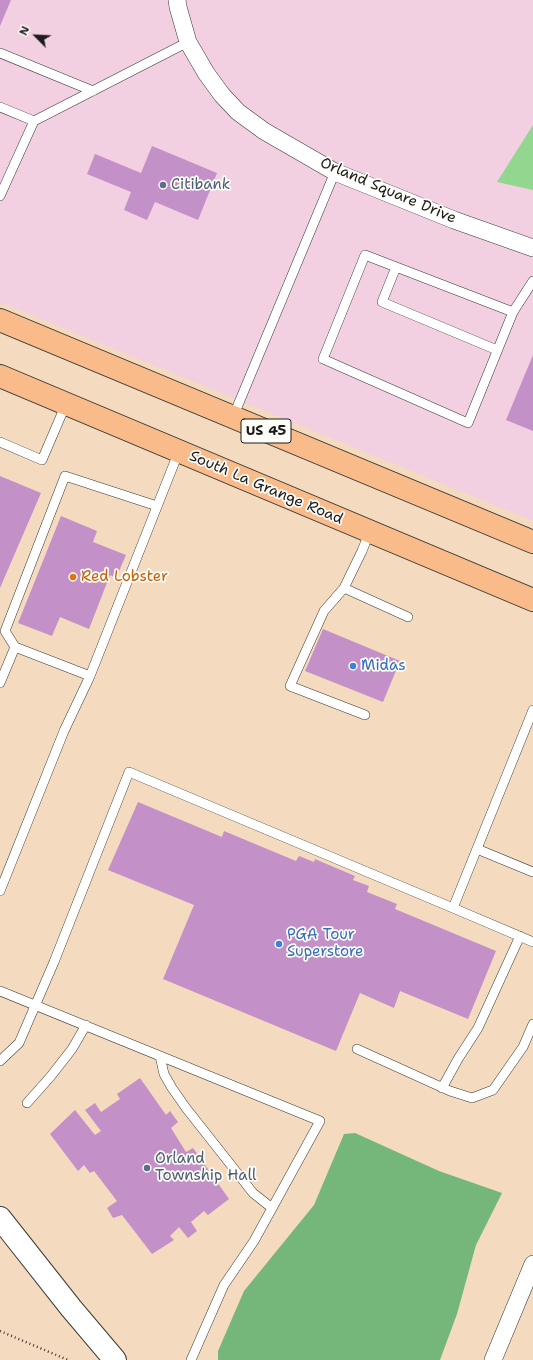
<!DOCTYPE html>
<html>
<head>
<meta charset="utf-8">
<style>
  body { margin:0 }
  #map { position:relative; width:533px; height:1360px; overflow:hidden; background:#f4dbbf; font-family:"Shantell Sans",sans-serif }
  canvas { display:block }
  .north { position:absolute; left:16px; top:16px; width:40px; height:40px; -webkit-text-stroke:3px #fdfcf7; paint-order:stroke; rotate:294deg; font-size:11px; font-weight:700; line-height:16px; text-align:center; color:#1c1c1c }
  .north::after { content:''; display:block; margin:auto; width:14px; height:18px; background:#1c1c1c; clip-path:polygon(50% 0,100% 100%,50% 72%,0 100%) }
</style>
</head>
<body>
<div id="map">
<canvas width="533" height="1360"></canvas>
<div class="north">N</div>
</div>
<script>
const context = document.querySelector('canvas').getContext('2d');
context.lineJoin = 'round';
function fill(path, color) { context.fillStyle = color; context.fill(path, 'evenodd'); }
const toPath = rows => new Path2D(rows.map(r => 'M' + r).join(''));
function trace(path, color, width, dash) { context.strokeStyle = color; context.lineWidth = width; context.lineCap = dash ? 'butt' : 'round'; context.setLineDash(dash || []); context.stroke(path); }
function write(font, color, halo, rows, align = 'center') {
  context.font = font + ' "Shantell Sans",sans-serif'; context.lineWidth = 3.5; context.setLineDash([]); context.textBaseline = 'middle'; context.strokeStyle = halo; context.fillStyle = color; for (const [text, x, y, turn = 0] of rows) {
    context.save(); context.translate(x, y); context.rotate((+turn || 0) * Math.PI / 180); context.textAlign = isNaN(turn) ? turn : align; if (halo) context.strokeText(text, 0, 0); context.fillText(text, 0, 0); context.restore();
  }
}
fill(toPath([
  [0,0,533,0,533,521,0,302]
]), '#f2cfe1');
fill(toPath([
  [533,125,533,190,497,182]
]), '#92d68f');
fill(toPath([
  [355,1133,439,1171,502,1193,476,1245,457,1314,440,1360,218,1360,218,1351,244,1291,314,1205,344,1134]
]), '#75b77a');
fill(toPath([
  [0,0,11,0,0,26],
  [152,146,217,173,198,220,155,202,147,220,124,210,131,192,87,174,95,154,141,173],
  [533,355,533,431,506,420],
  [0,476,41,493,0,588],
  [61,516,97,531,93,542,126,555,116,578,110,575,89,629,60,617,52,636,18,623],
  [323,629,400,661,383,702,305,671],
  [138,802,222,837,224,831,296,861,299,856,314,862,315,859,355,876,353,880,369,886,367,892,397,904,395,909,496,951,468,1019,400,991,394,1008,360,993,336,1051,163,979,194,905,108,870],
  [140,1078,166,1115,170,1111,178,1122,171,1128,186,1152,193,1148,229,1199,208,1215,204,1211,191,1222,197,1231,188,1238,179,1227,170,1236,174,1240,152,1254,122,1215,113,1218,107,1208,117,1201,94,1171,90,1173,84,1165,78,1171,50,1134,75,1110,95,1135,101,1131,85,1110,95,1103,101,1112,120,1099,117,1094]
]), '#c390c8');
const service = toPath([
  [0,53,93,91],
  [0,107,34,121],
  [0,196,34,121,188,42],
  [396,267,382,302,497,350],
  [513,312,365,255,323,359,468,423,513,312,533,281],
  [233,417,335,172],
  [0,442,42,460,66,404],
  [370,531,362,551,344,588,408,617],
  [344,588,324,611,290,686,365,715],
  [15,647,90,676],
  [0,683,15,647,5,631,65,476,157,506],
  [477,849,533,872],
  [0,891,64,731,90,676,179,451],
  [453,908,533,942],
  [0,991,320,1121,254,1241,224,1285,191,1360],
  [357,1049,450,1091,472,1098,493,1090,523,1047,533,1024],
  [160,1056,164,1074,172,1088,186,1108,253,1193,272,1208],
  [0,1061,19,1043,54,962,129,772,453,908,533,710],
  [442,1088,458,1059,478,1028,520,936],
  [27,1103,51,1076,72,1049,86,1025]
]);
const minor = toPath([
  [177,0,178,7,188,42,206,73,222,95,238,112,264,131,335,172,454,220,533,248],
  [493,1360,533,1264]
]);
const tertiary = toPath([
  [0,1218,71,1308,115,1360]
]);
const trunk = toPath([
  [0,320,533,542],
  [0,376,533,600]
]);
trace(service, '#3c3934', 10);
trace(minor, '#3c3934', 18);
trace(tertiary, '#3c3934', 24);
trace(trunk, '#3c3934', 24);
trace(toPath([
  [0,1331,68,1360]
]), '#3c3934', 2.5, [1, 3]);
trace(service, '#fff', 9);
trace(minor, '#fff', 17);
trace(tertiary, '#fff', 22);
trace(trunk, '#fabb8b', 22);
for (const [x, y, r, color] of [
  [163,185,4,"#5c6f8a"],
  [73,577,4,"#e8710a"],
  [353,666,4,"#3f7fe0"],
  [279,944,4,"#3f7fe0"],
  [147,1168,4,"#5c6f8a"]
]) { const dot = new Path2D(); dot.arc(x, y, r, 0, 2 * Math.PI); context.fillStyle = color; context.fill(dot); trace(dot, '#fdfcf7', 1.5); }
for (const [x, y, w] of [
  [266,431,50]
]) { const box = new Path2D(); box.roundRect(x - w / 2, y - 12, w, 24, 3); context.fillStyle = '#fdfcf7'; context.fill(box); trace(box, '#1c1c1c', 1); }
write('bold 14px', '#1c1c1c', null, [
  ["US 45",266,431]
]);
write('15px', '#4e5e75', '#fdfcf7', [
  ["Citibank",171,185],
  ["Orland",155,1159],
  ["Township Hall",155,1176]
], 'left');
write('15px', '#1c1c1c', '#fdfcf7', [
  ["Orland Square Drive",388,191,23],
  ["South La Grange Road",266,488,23]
]);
write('15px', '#c56008', '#fdfcf7', [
  ["Red Lobster",81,577]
], 'left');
write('15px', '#366cbe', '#fdfcf7', [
  ["Midas",361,666],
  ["PGA Tour",287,935],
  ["Superstore",287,952]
], 'left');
</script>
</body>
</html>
